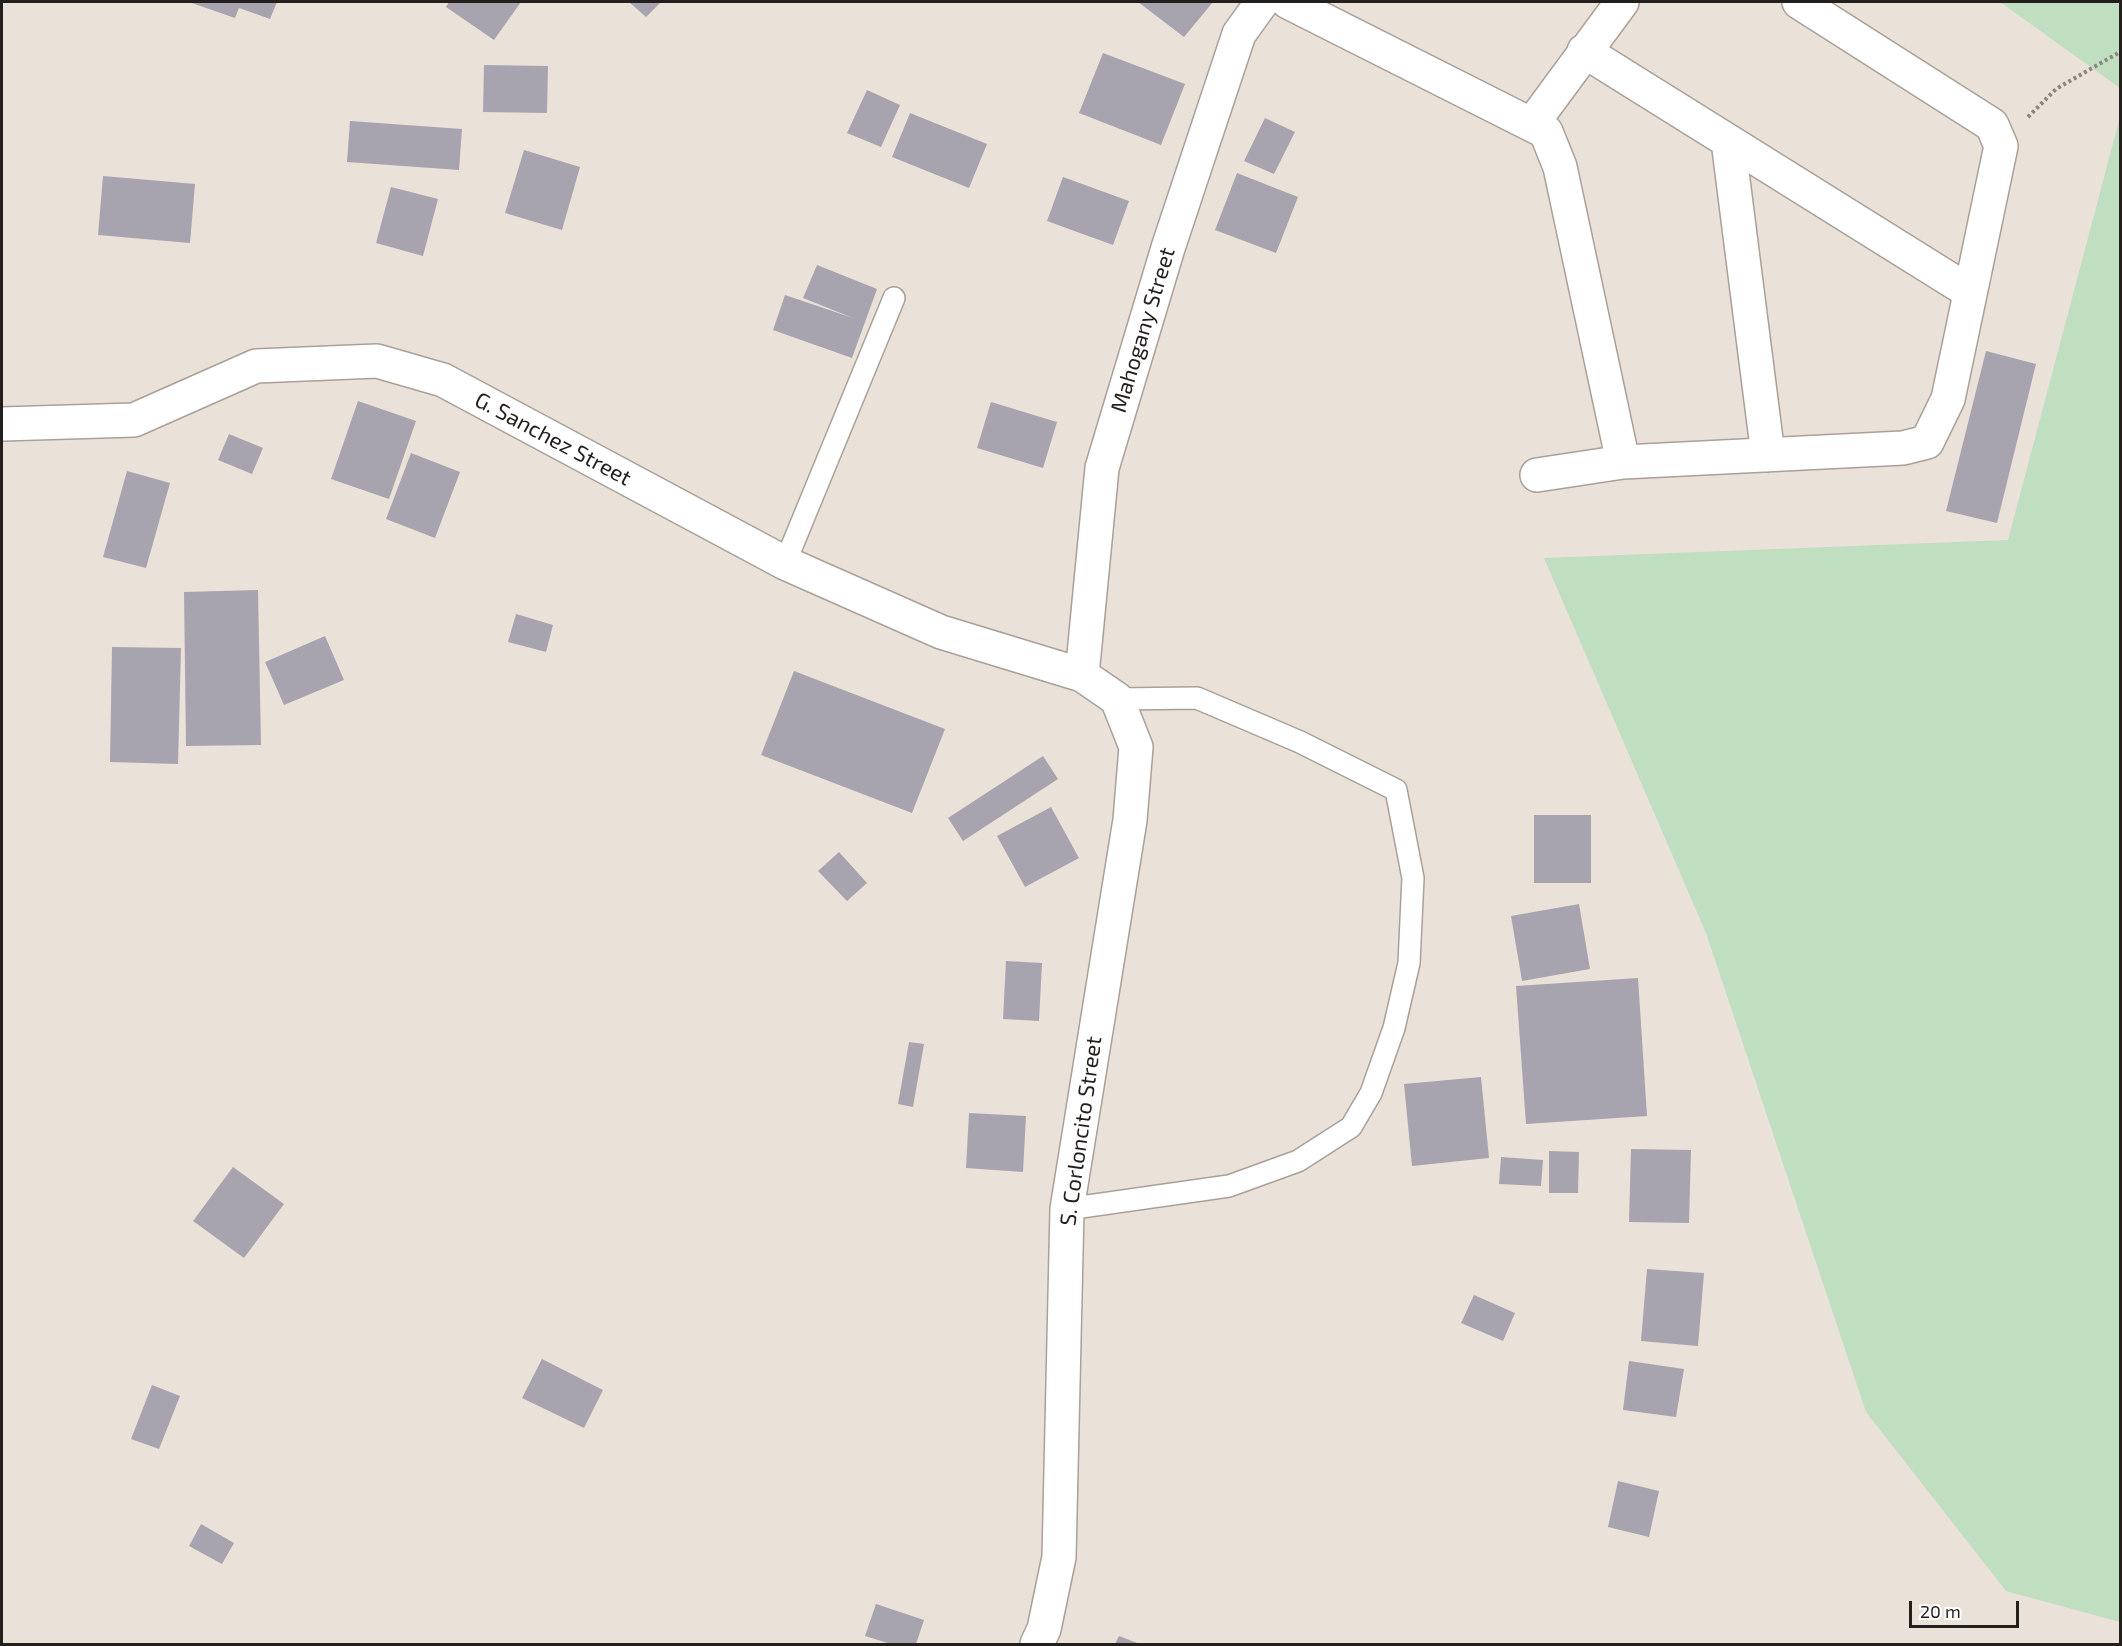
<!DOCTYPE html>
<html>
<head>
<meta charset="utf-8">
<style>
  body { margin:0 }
  #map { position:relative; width:2122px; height:1646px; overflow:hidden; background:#eae1d9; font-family:"Exo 2",sans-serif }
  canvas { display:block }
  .frame { position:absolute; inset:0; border:3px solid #221f1c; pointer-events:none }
  .scale { position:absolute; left:1909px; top:1601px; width:110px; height:27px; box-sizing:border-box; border:3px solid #221f1c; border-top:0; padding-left:8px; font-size:18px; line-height:21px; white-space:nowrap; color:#221f1c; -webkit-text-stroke:4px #fff; paint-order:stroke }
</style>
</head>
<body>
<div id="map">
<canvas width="2122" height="1646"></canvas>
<div class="frame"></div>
<div class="scale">20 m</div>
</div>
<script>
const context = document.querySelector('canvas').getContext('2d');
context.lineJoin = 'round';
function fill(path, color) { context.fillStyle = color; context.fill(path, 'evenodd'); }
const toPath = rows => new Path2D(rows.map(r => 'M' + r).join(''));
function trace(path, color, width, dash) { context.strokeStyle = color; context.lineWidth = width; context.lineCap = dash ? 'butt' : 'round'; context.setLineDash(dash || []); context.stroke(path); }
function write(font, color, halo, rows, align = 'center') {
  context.font = font + ' "Exo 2",sans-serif'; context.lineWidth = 5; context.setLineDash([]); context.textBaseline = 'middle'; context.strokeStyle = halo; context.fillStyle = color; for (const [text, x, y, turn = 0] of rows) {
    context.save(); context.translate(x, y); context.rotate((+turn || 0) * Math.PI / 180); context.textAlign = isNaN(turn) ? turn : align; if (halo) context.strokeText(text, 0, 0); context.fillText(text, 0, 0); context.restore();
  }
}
fill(toPath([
  [2000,2,2120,2,2120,88],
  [2120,117,2120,1622,2006,1591,1866,1412,1706,933,1544,558,2008,540]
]), '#c0dec0');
fill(toPath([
  [189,2,277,2,270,19,239,8,235,18],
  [449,2,521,2,494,40,446,7],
  [629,2,661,2,646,17],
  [1138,2,1213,2,1184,37],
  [1103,53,1185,84,1161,145,1079,113],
  [484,65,548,66,547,113,483,112],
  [867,90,900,105,881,147,847,133],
  [910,113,987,144,969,188,892,157],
  [1265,118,1295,132,1274,174,1244,161],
  [350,121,462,129,459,170,347,162],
  [524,150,580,167,562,230,505,213],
  [1237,173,1298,197,1276,253,1215,230],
  [103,176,195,184,190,243,98,235],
  [1063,177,1129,201,1113,245,1047,221],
  [391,187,438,199,423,256,376,243],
  [817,265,877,289,852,358,773,330,785,295,853,318,803,298],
  [1986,351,2036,364,1997,523,1946,511],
  [358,401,416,421,389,499,331,479],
  [991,402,1057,422,1043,468,977,448],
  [229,434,263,448,252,474,218,460],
  [411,453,460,472,435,538,386,519],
  [127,471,170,483,146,568,103,557],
  [258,590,261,745,186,746,184,592],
  [516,614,553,625,546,652,508,642],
  [325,636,344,680,284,705,265,662],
  [112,647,181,648,178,764,110,762],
  [794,671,945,729,912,813,761,755],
  [1043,756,1058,779,963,841,948,818],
  [1051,807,1079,858,1025,887,997,836],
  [1534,815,1591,815,1591,883,1534,883],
  [839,852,867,883,847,901,818,871],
  [1579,904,1590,969,1522,981,1511,916],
  [1006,961,1042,963,1039,1021,1003,1019],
  [1638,978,1647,1116,1526,1124,1516,986],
  [909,1042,924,1044,913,1107,898,1104],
  [1481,1077,1489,1158,1412,1166,1404,1084],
  [969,1113,1026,1116,1023,1172,966,1168],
  [1631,1149,1691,1150,1689,1223,1629,1222],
  [1549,1151,1579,1152,1578,1193,1549,1193],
  [1501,1157,1543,1160,1541,1186,1499,1184],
  [233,1167,284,1204,244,1258,193,1221],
  [1647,1269,1704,1273,1698,1346,1641,1341],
  [1474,1295,1515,1313,1503,1341,1461,1323],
  [542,1359,603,1390,584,1428,522,1398],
  [1629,1361,1684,1369,1676,1417,1623,1410],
  [152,1385,180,1396,159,1449,131,1439],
  [1618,1481,1659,1491,1649,1537,1608,1527],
  [201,1524,234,1543,222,1564,189,1546],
  [876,1604,924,1620,916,1644,891,1644,865,1636],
  [1119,1636,1140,1644,1115,1644]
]), '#a8a4af');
const lane = toPath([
  [785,563,894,298],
  [1067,1209,1229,1186,1298,1161,1351,1127,1371,1093,1394,1028,1409,963,1413,878,1396,790,1300,742,1197,698,1117,699]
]);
const street = toPath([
  [1288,2,1546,132,1560,167,1623,462],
  [1584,51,1970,292],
  [1532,124,1622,2],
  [1728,141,1768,455],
  [2,424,134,420,256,366,377,361,443,380,785,563,941,632,1082,675,1117,699,1136,747,1130,820,1067,1209,1059,1557,1044,1629,1037,1644],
  [1537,475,1623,462,1903,448,1927,442,1948,399,2001,146,1992,125,1799,2],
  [1082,675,1102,468,1168,248,1239,34,1262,2]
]);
trace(lane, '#a9a099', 24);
trace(street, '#a9a099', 36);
trace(toPath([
  [2028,117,2056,89,2120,52]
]), '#8b857f', 4, [3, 3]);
trace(lane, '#fff', 21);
trace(street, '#fff', 33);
write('22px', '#221f1c', '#fff', [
  ["Mahogany Street",1143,330,-73],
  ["G. Sanchez Street",553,439,28],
  ["S. Corloncito Street",1081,1131,-82]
]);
</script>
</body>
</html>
